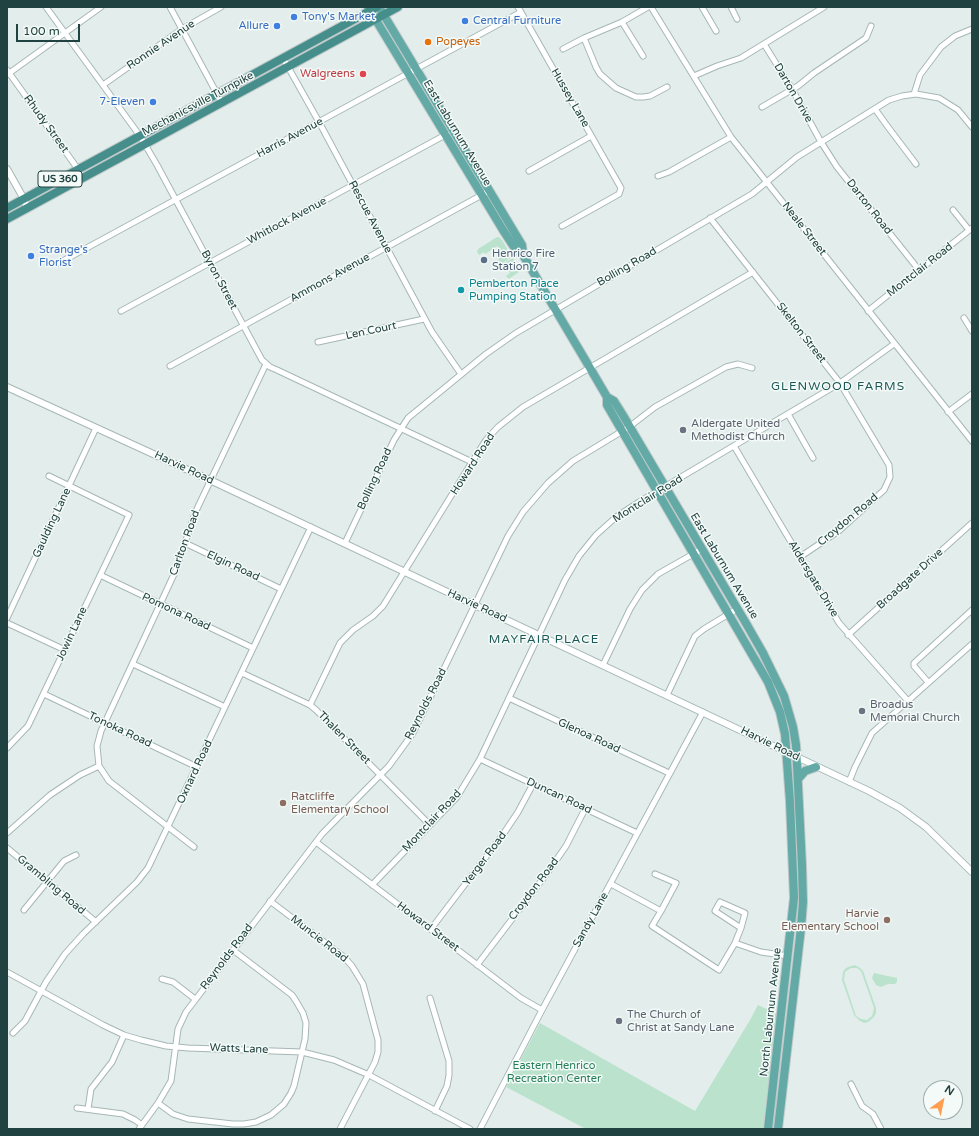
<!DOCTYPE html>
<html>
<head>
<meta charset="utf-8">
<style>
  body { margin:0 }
  #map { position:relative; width:979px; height:1136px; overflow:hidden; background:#e3eeec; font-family:"Varela Round",sans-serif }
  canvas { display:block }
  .frame { position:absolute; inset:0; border:8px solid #204240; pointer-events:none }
  .north { position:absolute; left:923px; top:1080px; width:40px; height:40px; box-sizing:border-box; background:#f4faf8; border:1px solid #9fb0ae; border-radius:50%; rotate:33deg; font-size:11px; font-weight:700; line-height:16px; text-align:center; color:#204240 }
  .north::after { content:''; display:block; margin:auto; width:14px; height:18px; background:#ff9e50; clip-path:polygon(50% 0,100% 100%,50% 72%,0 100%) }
  .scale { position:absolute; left:16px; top:24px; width:64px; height:18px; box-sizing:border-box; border:2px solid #204240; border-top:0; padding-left:5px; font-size:12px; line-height:14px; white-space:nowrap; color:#204240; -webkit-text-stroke:3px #f4faf8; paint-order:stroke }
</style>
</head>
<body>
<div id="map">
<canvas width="979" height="1136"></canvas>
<div class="frame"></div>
<div class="north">N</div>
<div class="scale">100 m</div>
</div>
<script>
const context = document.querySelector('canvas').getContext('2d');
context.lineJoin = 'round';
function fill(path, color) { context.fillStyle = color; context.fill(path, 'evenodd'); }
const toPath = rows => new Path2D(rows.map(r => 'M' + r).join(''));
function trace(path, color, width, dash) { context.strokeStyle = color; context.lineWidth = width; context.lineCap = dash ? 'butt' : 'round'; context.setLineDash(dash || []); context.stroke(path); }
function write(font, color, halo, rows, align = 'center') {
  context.font = font + ' "Varela Round",sans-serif'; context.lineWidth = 3; context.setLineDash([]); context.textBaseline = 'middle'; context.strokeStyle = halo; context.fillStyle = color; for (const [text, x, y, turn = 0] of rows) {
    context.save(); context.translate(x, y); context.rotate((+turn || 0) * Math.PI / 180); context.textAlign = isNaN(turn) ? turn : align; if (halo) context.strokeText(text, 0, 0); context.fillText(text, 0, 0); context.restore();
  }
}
fill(toPath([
  [497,237,499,237,502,240,512,257,498,266,497,264,500,262,498,259,503,255,497,246,487,253,485,254,484,252,479,255,477,252,478,249],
  [513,258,520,271,509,279,506,276,510,273,504,263],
  [855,965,860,968,863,971,876,1008,876,1013,874,1017,868,1022,864,1023,860,1021,854,1015,842,980,843,972,845,969,848,967],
  [851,968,857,968,861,971,874,1008,872,1016,867,1020,861,1019,856,1016,844,980,845,972],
  [874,973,897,978,897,982,895,984,888,984,881,987,876,985,872,978],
  [758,1005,777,1014,763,1129,586,1129,506,1087,540,1023,695,1111,750,1020]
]), '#bae2cc');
const minor = toPath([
  [46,7,140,136,157,165,262,360,270,367,277,370,472,462],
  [170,7,222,103],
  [518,7,621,188,619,194,562,226],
  [648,7,622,22,584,38,596,67,600,74,616,88,636,97,643,97,650,96,667,87],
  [651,7,731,137,972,441],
  [702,7,716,31],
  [731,7,737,19],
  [622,22,643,56],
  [764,44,792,89,821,142,837,167,919,270],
  [563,49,584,38],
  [283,58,319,122,432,332,461,374],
  [7,70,80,172],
  [8,74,101,7],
  [694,76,717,66,741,58,824,7],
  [103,85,182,29,221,7],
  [914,94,920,75,941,47,955,36,972,29],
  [762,107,798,86,814,73,866,38,871,26],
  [875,109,888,127,916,164],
  [529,171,591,136],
  [658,176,669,172,731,137],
  [953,210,969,230],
  [710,218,840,383,889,465,890,477,884,490,840,530,800,557],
  [59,263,521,12],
  [121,311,447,134],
  [868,311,972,228],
  [964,318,972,331],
  [318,342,424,319],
  [170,366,489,191],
  [948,412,972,394],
  [788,414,813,458],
  [734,446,839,623,908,701],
  [185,543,281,589],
  [345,543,394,440,408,418,486,354,516,333,752,194,797,157,889,100,902,96,916,94,939,98,958,110,972,127],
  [100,575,253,648],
  [7,618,96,428],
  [7,623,65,650],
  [848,635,972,523],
  [133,664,225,707],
  [603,665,630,609,642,590,658,574,702,549],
  [242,673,310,705,316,710,430,825],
  [928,682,914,666,914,663,972,610],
  [44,694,197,767],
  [667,695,695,636,704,629,737,609],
  [509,698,669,773],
  [310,705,340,643,353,630,373,616,383,606,472,462,486,440,498,427,523,407,753,272],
  [7,748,28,726,129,515,49,476],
  [480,759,637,833],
  [849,782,855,767,872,733,972,644],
  [7,833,50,795,80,775,99,766],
  [316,842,521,998,542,1010],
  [194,847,109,781,99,766,97,746,101,731,176,570,195,513,266,364],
  [7,848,96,922],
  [655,874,676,883,661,911],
  [611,884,661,911,652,926,719,970,735,943,761,952,788,956],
  [372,885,457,797,480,759,565,580,579,556,596,535,616,517,639,502,840,383,894,344],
  [270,901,344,957,352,966,363,984,378,1040,378,1052,375,1062,340,1129],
  [720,902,745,913,741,928,715,911,720,902],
  [24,910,64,861,76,855],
  [431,929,504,833,518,812,533,784],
  [735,943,741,928],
  [477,965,548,872,566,846,585,809],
  [7,972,103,1025,124,1035,141,1040,166,1046,188,1048,302,1052,334,1060,369,1075,470,1129],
  [162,979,173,982,195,999],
  [430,998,449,1061,449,1075,447,1086,435,1111],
  [13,1033,25,1021,46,982,65,954,83,934,137,882,148,868,311,527],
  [851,1084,862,1106,873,1114,881,1129],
  [158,1103,173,1114,188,1119,233,1124,244,1124,256,1122,271,1115,284,1104,291,1093,294,1086,305,1039,306,1023,303,1013,296,1001,292,995,233,950],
  [77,1108,123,1114,135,1120,142,1125],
  [88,1109,91,1089,112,1062,124,1035],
  [139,1129,158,1103,171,1081,178,1029,186,1012,322,834,389,766,413,733,508,536,523,512,548,483,573,461,629,427,655,407,726,367,738,364,752,368],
  [480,1129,542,1010,703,712]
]);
const tertiary = toPath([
  [7,169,24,199,27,208],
  [7,387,210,480,869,791,900,808,926,827,972,872]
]);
const primary = toPath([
  [368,7,503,230,516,250,523,255],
  [379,7,522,245,523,255,590,368,607,397,614,401,624,417,747,625,763,653,784,696,793,727,796,745,802,865,803,902,801,928,778,1129],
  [607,397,607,405,768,682,780,712,785,734,790,802,794,898,768,1129],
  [798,779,805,771,816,767]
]);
const trunk = toPath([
  [7,208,377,7],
  [7,219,398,7]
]);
trace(minor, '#a5b7b5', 7);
trace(tertiary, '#a5b7b5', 8);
trace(primary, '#c1caca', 10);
trace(trunk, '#c1caca', 10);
trace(minor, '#fff', 5);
trace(tertiary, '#fff', 6);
trace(primary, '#63a9a5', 8);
trace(trunk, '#468e8b', 8);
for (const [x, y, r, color] of [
  [294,17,4,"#3f7fe0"],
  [465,21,4,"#3f7fe0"],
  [277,26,4,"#3f7fe0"],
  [428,42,4,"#e8710a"],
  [363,74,4,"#e0444e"],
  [153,102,4,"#3f7fe0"],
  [31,256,4,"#3f7fe0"],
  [484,260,4,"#5c6f8a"],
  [461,290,4,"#0f9aa8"],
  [683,430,4,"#6b7280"],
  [862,711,4,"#6b7280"],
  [283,803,4,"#8d6e63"],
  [887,920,4,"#8d6e63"],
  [619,1021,4,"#6b7280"]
]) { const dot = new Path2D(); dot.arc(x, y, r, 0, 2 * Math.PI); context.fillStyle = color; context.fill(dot); trace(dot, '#f4faf8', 1.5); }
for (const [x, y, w] of [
  [60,179,44]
]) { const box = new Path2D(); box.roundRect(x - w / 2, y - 8, w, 16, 3); context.fillStyle = '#f4faf8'; context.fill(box); trace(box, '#204240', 1); }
write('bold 10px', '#204240', null, [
  ["US 360",60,179]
]);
write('11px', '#366cbe', '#f4faf8', [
  ["Tony's Market",302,17],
  ["Central Furniture",473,21],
  ["Allure",269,26,"right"],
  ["7-Eleven",145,102,"right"],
  ["Strange's",39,250],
  ["Florist",39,263]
], 'left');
write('11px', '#c56008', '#f4faf8', [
  ["Popeyes",436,42]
], 'left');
write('11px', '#204240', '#f4faf8', [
  ["Ronnie Avenue",161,45,-34],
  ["Darton Drive",793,93,60],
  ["Hussey Lane",570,98,60],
  ["Mechanicsville Turnpike",198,104,-28],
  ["Rhudy Street",46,124,54],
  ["East Laburnum Avenue",457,133,59],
  ["Harris Avenue",290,138,-28],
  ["Darton Road",869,207,52],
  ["Rescue Avenue",370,217,62],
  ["Whitlock Avenue",287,221,-28],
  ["Neale Street",804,229,52],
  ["Bolling Road",627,267,-30],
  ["Montclair Road",920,270,-38],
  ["Ammons Avenue",330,278,-29],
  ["Byron Street",219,280,62],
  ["Len Court",371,331,-12],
  ["Skelton Street",801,333,52],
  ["Howard Road",473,464,-57],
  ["Harvie Road",184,468,25],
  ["Bolling Road",375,479,-65],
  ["Montclair Road",648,499,-32],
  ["Croydon Road",848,520,-40],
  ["Gaulding Lane",52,523,-65],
  ["Carlton Road",185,543,-70],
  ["Elgin Road",233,566,25],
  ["East Laburnum Avenue",724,566,59],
  ["Aldersgate Drive",813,579,59],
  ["Broadgate Drive",910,579,-42],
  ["Harvie Road",477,606,25],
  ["Pomona Road",176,612,25],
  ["Jowin Lane",72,634,-65],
  ["Reynolds Road",426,704,-63],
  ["Tonoka Road",120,730,25],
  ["Glenoa Road",589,736,25],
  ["Thalen Street",344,738,45],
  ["Harvie Road",770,744,26],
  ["Oxnard Road",195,772,-65],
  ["Duncan Road",559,796,25],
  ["Montclair Road",432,821,-47],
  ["Yerger Road",485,859,-53],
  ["Grambling Road",51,885,40],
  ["Croydon Road",534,889,-53],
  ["Sandy Lane",591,920,-61],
  ["Howard Street",428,927,37],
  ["Muncie Road",319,939,38],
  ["Reynolds Road",227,957,-53],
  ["North Laburnum Avenue",771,1012,-84],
  ["Watts Lane",239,1049,2]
]);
write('11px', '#be3a42', '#f4faf8', [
  ["Walgreens",355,74]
], 'right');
write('11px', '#4e5e75', '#f4faf8', [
  ["Henrico Fire",492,254],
  ["Station 7",492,267]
], 'left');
write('11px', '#0d838f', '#f4faf8', [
  ["Pemberton Place",469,284],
  ["Pumping Station",469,297]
], 'left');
write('11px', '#5b616d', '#f4faf8', [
  ["Aldergate United",691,424],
  ["Methodist Church",691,437],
  ["Broadus",870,705],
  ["Memorial Church",870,718],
  ["The Church of",627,1015],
  ["Christ at Sandy Lane",627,1028]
], 'left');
write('11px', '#785e54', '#f4faf8', [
  ["Ratcliffe",291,797],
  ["Elementary School",291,810],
  ["Harvie",879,914,"right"],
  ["Elementary School",879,927,"right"]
], 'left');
write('11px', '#267e59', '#f4faf8', [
  ["Eastern Henrico",554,1066],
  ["Recreation Center",554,1079]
]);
context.letterSpacing = '1px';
write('12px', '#1a5754', '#f4faf8', [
  ["GLENWOOD FARMS",838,387],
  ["MAYFAIR PLACE",544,640]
]);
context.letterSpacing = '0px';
</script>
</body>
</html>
